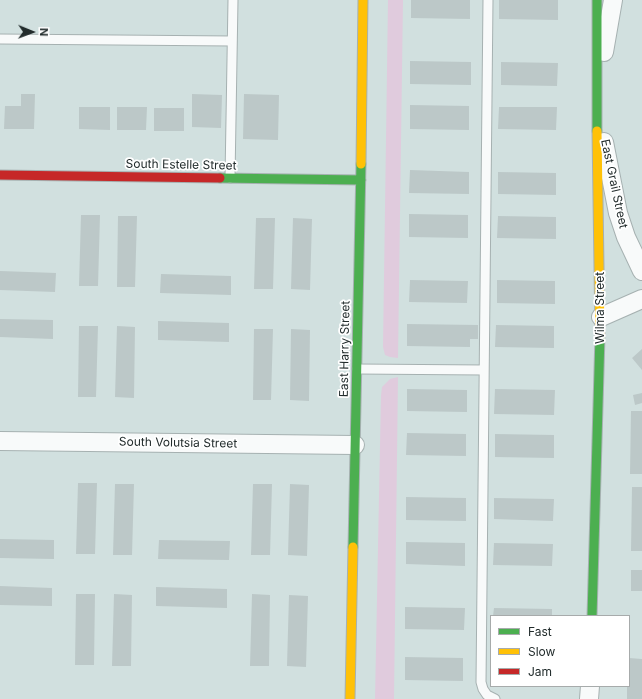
<!DOCTYPE html>
<html>
<head>
<meta charset="utf-8">
<style>
  body { margin:0 }
  #map { position:relative; width:642px; height:699px; overflow:hidden; background:#d1e0df; font-family:Inter,sans-serif }
  canvas { display:block }
  .legend { position:absolute; left:490px; top:615px; width:140px; height:72px; box-sizing:border-box; background:#fff; border:1px solid #a7abab; margin:0; padding:5px 7px; list-style:none; font-size:12px; color:#222c2c }
  .legend li { display:flex; align-items:center; gap:8px; height:20px }
  .legend b { width:20px; border:1px solid #a7abab }
  .north { position:absolute; left:12px; top:12px; width:40px; height:40px; -webkit-text-stroke:3px #fff; paint-order:stroke; rotate:91deg; font-size:11px; font-weight:700; line-height:16px; text-align:center; color:#222c2c }
  .north::after { content:''; display:block; margin:auto; width:14px; height:18px; background:#222c2c; clip-path:polygon(50% 0,100% 100%,50% 72%,0 100%) }
</style>
</head>
<body>
<div id="map">
<canvas width="642" height="699"></canvas>
<ul class="legend">
<li><b style="height:5px;background:#4caf50"></b>Fast</li>
<li><b style="height:5px;background:#ffc107"></b>Slow</li>
<li><b style="height:5px;background:#c62828"></b>Jam</li>
</ul>
<div class="north">N</div>
</div>
<script>
const context = document.querySelector('canvas').getContext('2d');
context.lineJoin = 'round';
function fill(path, color) { context.fillStyle = color; context.fill(path, 'evenodd'); }
const toPath = rows => new Path2D(rows.map(r => 'M' + r).join(''));
function trace(path, color, width, dash) { context.strokeStyle = color; context.lineWidth = width; context.lineCap = dash ? 'butt' : 'round'; context.setLineDash(dash || []); context.stroke(path); }
function write(font, color, halo, rows, align = 'center') {
  context.font = font + ' Inter,sans-serif'; context.lineWidth = 3.5; context.setLineDash([]); context.textBaseline = 'middle'; context.strokeStyle = halo; context.fillStyle = color; for (const [text, x, y, turn = 0] of rows) {
    context.save(); context.translate(x, y); context.rotate((+turn || 0) * Math.PI / 180); context.textAlign = isNaN(turn) ? turn : align; if (halo) context.strokeText(text, 0, 0); context.fillText(text, 0, 0); context.restore();
  }
}
fill(toPath([
  [388,0,403,0,398,358,390,357,385,355,383,347],
  [398,377,394,699,375,699,381,395,382,387,390,379]
]), '#e0cbdd');
fill(toPath([
  [411,0,470,0,470,19,411,18],
  [499,0,558,0,558,20,499,19],
  [410,61,471,62,471,85,410,84],
  [501,62,558,63,557,86,501,85],
  [21,94,35,94,34,129,4,129,5,106,21,106],
  [192,94,222,95,221,128,192,127],
  [244,94,279,95,278,140,243,139],
  [410,105,469,106,469,130,410,129],
  [79,107,110,107,110,130,79,129],
  [117,107,147,107,146,130,117,130],
  [499,107,557,107,556,130,498,129],
  [154,108,184,108,184,131,154,131],
  [410,170,469,172,469,194,409,193],
  [498,172,556,173,556,195,498,194],
  [409,214,468,215,468,238,409,237],
  [81,215,100,215,98,286,79,286],
  [118,216,137,216,135,287,117,287],
  [498,216,556,217,556,239,497,238],
  [256,218,275,218,273,289,254,289],
  [293,218,312,219,310,290,291,289],
  [0,271,56,273,55,292,0,290],
  [161,274,231,276,231,295,160,293],
  [410,280,468,281,467,303,409,302],
  [497,280,555,281,555,304,497,303],
  [0,319,53,320,53,339,0,337],
  [158,321,229,323,229,342,158,340],
  [407,324,478,325,478,339,470,339,470,347,407,346],
  [496,325,554,326,554,348,495,347],
  [79,326,98,326,96,397,78,397],
  [117,326,135,327,134,398,115,397],
  [254,329,273,329,271,400,253,400],
  [291,329,310,330,309,401,290,400],
  [642,349,642,370,632,358],
  [407,389,467,390,467,412,407,411],
  [495,389,555,390,554,415,494,414],
  [642,393,642,403,635,405,633,395],
  [631,411,642,411,642,474,630,474],
  [407,433,466,434,466,456,406,455],
  [495,434,554,435,554,458,495,457],
  [78,483,97,483,95,554,76,554],
  [115,484,134,484,132,555,113,555],
  [253,484,272,484,270,555,251,555],
  [290,484,309,485,307,556,288,555],
  [632,487,642,487,642,551,631,551],
  [406,497,466,498,466,521,406,520],
  [494,498,554,499,553,521,494,519],
  [0,539,54,540,54,559,0,558],
  [159,540,230,541,229,560,158,559],
  [406,542,465,543,465,566,406,564],
  [494,543,553,544,552,566,493,565],
  [631,570,642,570,642,591,631,591],
  [0,586,52,588,52,606,0,605],
  [156,587,227,589,227,608,156,606],
  [76,594,95,594,94,665,75,665],
  [114,594,132,595,131,666,112,666],
  [252,594,270,595,269,666,250,666],
  [289,595,308,596,306,667,287,666],
  [405,607,465,608,464,630,405,629],
  [494,608,552,609,552,616,493,616],
  [405,657,463,658,463,681,405,680],
  [629,658,642,659,642,699,627,699,627,686,629,686]
]), '#bcc8c8');
const lane = toPath([
  [488,0,481,682,483,689,487,695,495,699],
  [0,39,232,41],
  [230,178,233,0],
  [357,369,484,370]
]);
const street = toPath([
  [604,52,613,0],
  [604,142,618,213,626,237,642,271],
  [601,317,642,299],
  [0,441,355,445],
  [589,699,590,686]
]);
const fast = toPath([
  [597,131,597,0],
  [220,178,361,180],
  [353,547,361,164],
  [592,616,600,335]
]);
const slow = toPath([
  [597,131,600,335],
  [361,164,363,0],
  [350,699,353,547]
]);
const jam = toPath([
  [0,175,220,178]
]);
trace(lane, '#a6b1b1', 11);
trace(street, '#a6b1b1', 20);
trace(fast, '#a6b1b1', 11);
trace(slow, '#a6b1b1', 11);
trace(jam, '#a6b1b1', 11);
trace(lane, '#f8fafa', 9);
trace(street, '#f8fafa', 18);
trace(fast, '#4caf50', 9);
trace(slow, '#ffc107', 9);
trace(jam, '#c62828', 9);
write('12px', '#222c2c', '#fff', [
  ["South Estelle Street",181,165,1],
  ["East Grail Street",614,184,78],
  ["Wilma Street",600,308,-90],
  ["East Harry Street",345,349,-89],
  ["South Volutsia Street",178,443,1]
]);
</script>
</body>
</html>
